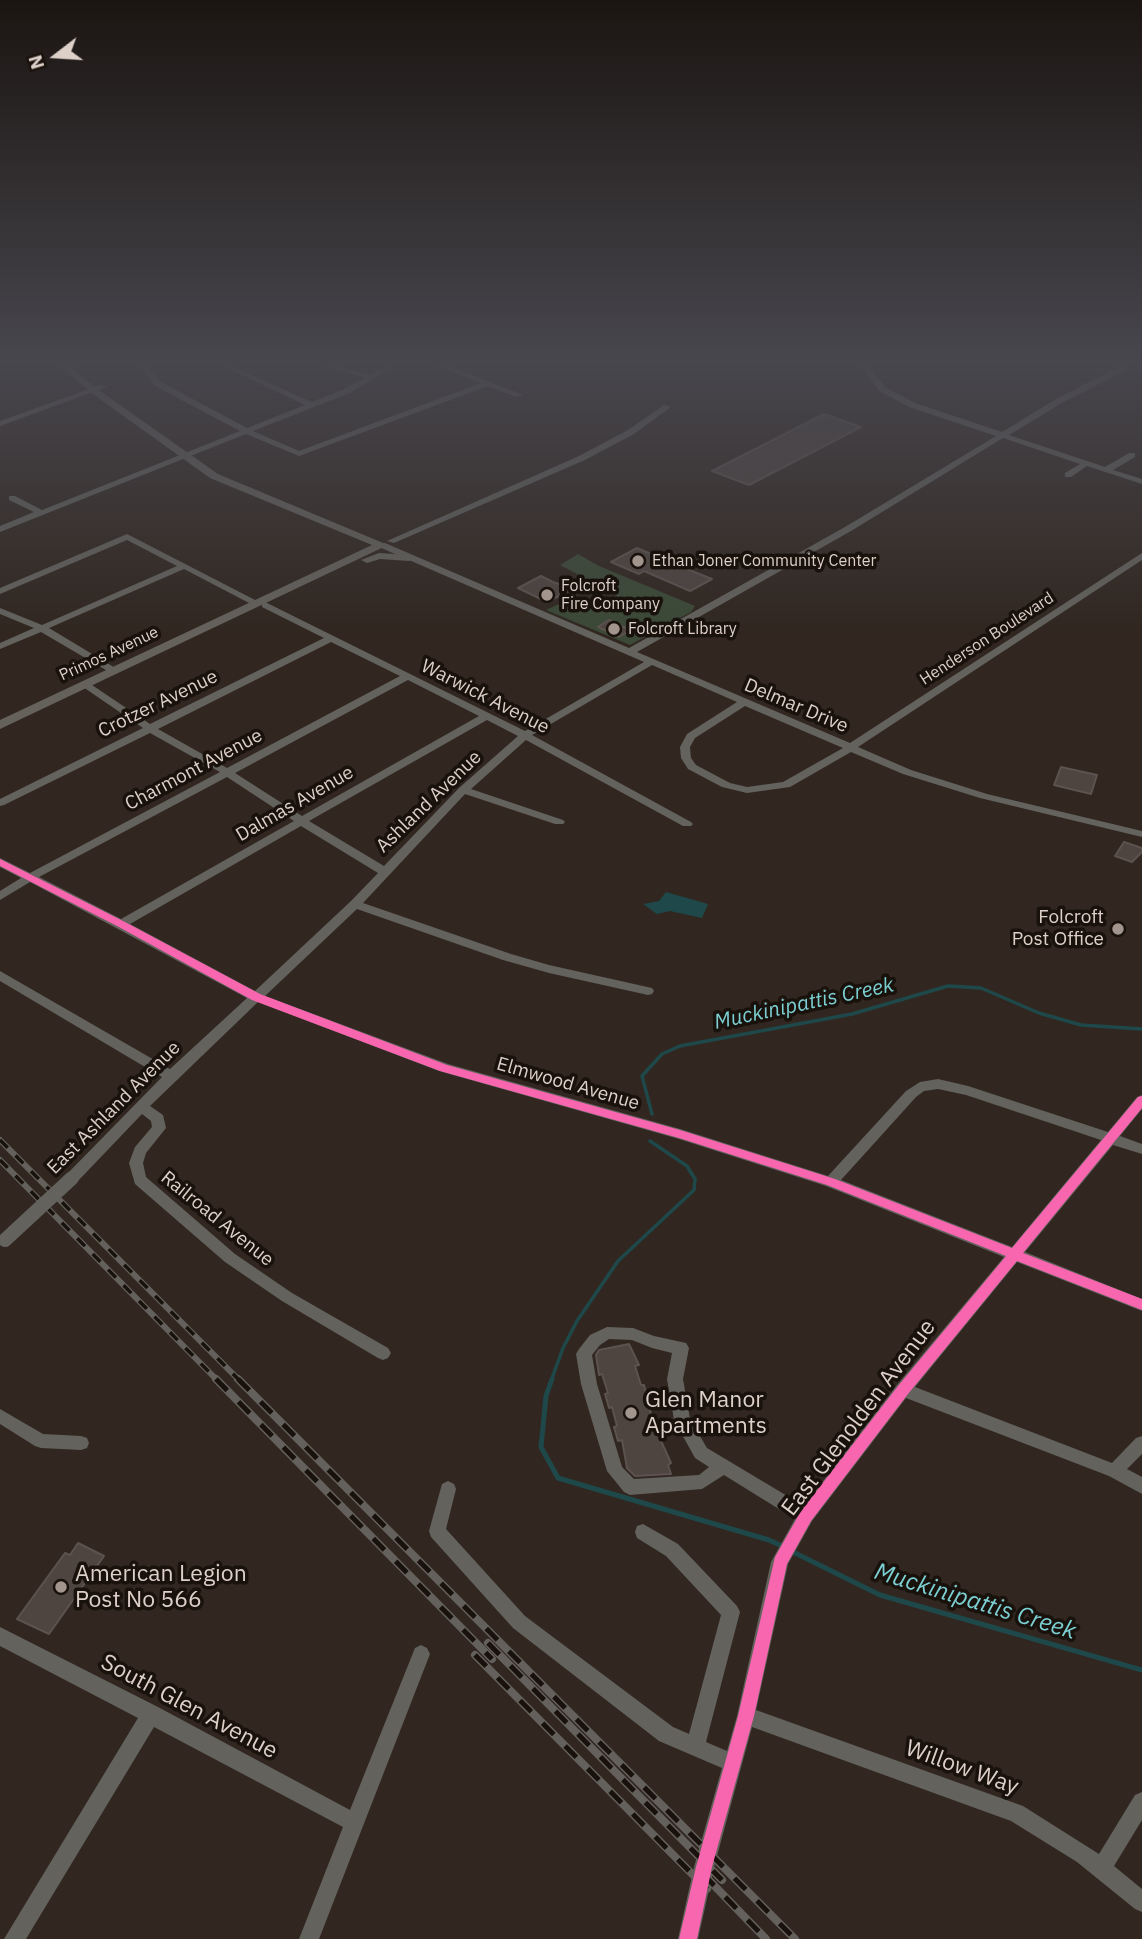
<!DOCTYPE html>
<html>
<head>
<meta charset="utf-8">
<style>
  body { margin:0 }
  #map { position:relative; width:1142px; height:1939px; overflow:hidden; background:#312720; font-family:"IBM Plex Sans",sans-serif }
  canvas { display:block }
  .north { position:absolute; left:21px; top:21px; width:70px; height:70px; -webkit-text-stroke:5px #19110b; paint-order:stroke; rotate:253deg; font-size:19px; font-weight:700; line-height:28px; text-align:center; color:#ddd0c8 }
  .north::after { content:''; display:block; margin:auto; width:24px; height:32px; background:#ddd0c8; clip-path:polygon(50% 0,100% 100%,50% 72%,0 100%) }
</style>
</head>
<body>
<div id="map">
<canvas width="1142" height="1939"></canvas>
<div class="north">N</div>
</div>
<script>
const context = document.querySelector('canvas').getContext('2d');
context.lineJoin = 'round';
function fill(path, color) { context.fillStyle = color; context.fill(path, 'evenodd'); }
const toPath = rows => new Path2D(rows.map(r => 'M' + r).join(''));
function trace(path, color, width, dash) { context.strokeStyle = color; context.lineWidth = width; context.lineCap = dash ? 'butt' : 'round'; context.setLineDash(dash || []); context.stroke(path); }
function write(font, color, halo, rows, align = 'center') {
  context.font = font + ' "IBM Plex Sans",sans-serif'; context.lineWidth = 7; context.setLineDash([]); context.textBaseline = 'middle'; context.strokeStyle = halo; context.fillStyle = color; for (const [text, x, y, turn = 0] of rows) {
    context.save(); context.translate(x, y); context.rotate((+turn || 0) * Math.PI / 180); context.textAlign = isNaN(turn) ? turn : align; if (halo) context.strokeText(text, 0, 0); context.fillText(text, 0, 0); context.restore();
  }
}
fill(toPath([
  [578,554,599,566,695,606,691,612,630,645,546,610,568,600,588,610,617,595,560,565]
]), '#3b4936');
fill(toPath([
  [666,892,708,904,702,918,670,911,657,914,643,904,659,901]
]), '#1e4849');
trace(toPath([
  [652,1114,642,1076,662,1054,680,1046,852,1014,948,986,981,988,1039,1013,1081,1025,1142,1029],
  [551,1381,563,1348,577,1321,618,1261,694,1190,695,1179,687,1166,650,1141]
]), '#1e4849', 3.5);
trace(toPath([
  [552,1379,546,1396,541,1447,558,1478,769,1540,784,1547],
  [791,1551,880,1595,1142,1670]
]), '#1e4849', 5);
const building = toPath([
  [824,414,861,427,749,485,712,471,824,414],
  [637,548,679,566,712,579,690,591,644,571,639,574,611,562,637,548],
  [541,576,553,582,573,589,547,602,518,588,541,576],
  [609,620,613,622,630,630,619,637,598,627,609,620],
  [1061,767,1097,775,1091,794,1054,785,1061,767],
  [1124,842,1142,848,1142,852,1132,862,1115,856,1124,842],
  [629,1344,639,1365,635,1366,641,1385,644,1385,652,1418,655,1417,660,1431,657,1432,671,1463,668,1465,671,1474,635,1476,627,1468,622,1440,618,1441,614,1427,617,1426,612,1407,609,1408,605,1394,608,1393,602,1374,599,1375,596,1355,599,1350,629,1344],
  [78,1543,104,1556,49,1634,17,1619,65,1553,70,1555,78,1543]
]);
fill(building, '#4e4440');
trace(building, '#5c524e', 2);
fill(toPath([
  [70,365,79,365,75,367,70,365],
  [139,365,145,365,161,382,247,428,305,405,221,365,229,365,312,402,344,389,365,378,327,367,327,365,336,365,370,375,388,365,395,365,350,393,253,431,299,451,481,383,439,367,439,365,447,365,523,395,516,397,488,386,299,456,246,434,0,532,0,526,34,512,9,500,9,496,15,496,42,510,240,431,155,386,139,365],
  [861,365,867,365,885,387,915,403,1002,432,1056,399,1120,366,1126,366,1126,370,1062,403,1009,435,1105,467,1129,453,1135,453,1135,457,1113,470,1142,479,1142,484,1087,466,1071,477,1065,477,1065,473,1080,464,1003,438,851,531,637,652,850,743,1142,553,1142,560,858,747,911,770,987,794,1142,831,1142,837,980,798,903,774,851,752,790,787,747,793,722,787,688,769,681,758,680,747,687,734,737,702,652,665,532,735,691,822,693,824,691,826,683,826,526,740,471,789,563,820,565,822,563,824,555,824,465,794,363,903,511,954,549,965,652,988,654,991,652,994,648,995,549,973,503,960,357,909,265,996,448,1064,680,1129,828,1176,906,1091,920,1082,938,1079,968,1086,1108,1132,1137,1097,1142,1095,1142,1109,1120,1136,1142,1144,1142,1154,1113,1145,1025,1252,1142,1299,1142,1311,1017,1262,915,1387,1112,1463,1136,1438,1142,1436,1142,1454,1127,1469,1142,1477,1142,1494,1109,1476,906,1398,812,1521,788,1564,756,1710,1023,1806,1099,1854,1135,1795,1142,1792,1142,1820,1114,1866,1142,1889,1142,1912,1135,1909,1077,1862,1011,1821,752,1727,714,1867,698,1939,678,1939,694,1867,722,1768,659,1741,513,1628,431,1537,429,1531,442,1484,448,1481,454,1484,456,1489,446,1529,525,1616,673,1727,689,1734,721,1615,666,1556,637,1538,635,1532,637,1526,643,1524,678,1544,737,1606,740,1612,706,1742,727,1751,737,1716,771,1562,795,1519,724,1475,702,1489,630,1495,624,1492,607,1471,581,1384,576,1354,579,1349,590,1335,607,1327,633,1328,654,1336,686,1343,689,1348,683,1379,690,1419,707,1448,804,1506,897,1385,1004,1257,826,1186,679,1139,439,1071,258,1002,150,1106,163,1115,166,1128,146,1153,143,1163,146,1177,235,1254,292,1293,388,1348,391,1353,388,1358,383,1360,378,1358,282,1301,225,1262,135,1184,129,1163,135,1147,152,1127,151,1121,142,1114,77,1182,72,1183,67,1182,65,1178,67,1174,162,1077,0,981,0,971,170,1069,247,998,30,882,0,900,0,891,21,878,0,867,0,858,30,873,220,772,150,733,4,805,0,806,0,799,143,728,83,687,83,683,89,683,150,724,324,638,262,607,262,603,265,602,525,731,644,662,379,547,379,543,385,543,629,648,845,527,996,436,909,407,879,391,861,365],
  [331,642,400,676,227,768,158,729,331,642],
  [408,680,479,716,302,816,235,773,408,680],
  [745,706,843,748,783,782,747,787,730,783,696,765,691,758,690,747,695,738,745,706],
  [487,720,518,736,459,788,384,866,309,821,487,720],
  [227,777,294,821,121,919,39,877,227,777],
  [301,826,378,873,351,901,255,991,130,924,301,826],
  [938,1089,966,1095,1101,1140,1012,1247,841,1180,916,1097,924,1091,938,1089],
  [609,1339,632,1340,652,1348,672,1353,667,1379,674,1420,695,1458,709,1467,699,1475,634,1479,622,1467,597,1384,592,1355,600,1345,609,1339],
  [100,385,107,387,0,426,0,421,100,385],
  [664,405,671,407,634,434,585,460,394,543,387,541,579,456,628,430,664,405],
  [127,534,259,602,254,605,251,604,184,569,49,628,117,669,117,673,111,673,41,632,0,649,0,643,34,628,0,614,0,608,42,625,177,566,127,540,0,594,0,588,127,534],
  [0,1409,43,1434,81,1436,87,1438,89,1443,87,1448,81,1450,41,1448,35,1446,0,1424,0,1409],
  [0,1627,158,1707,350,1810,415,1648,421,1645,427,1648,430,1654,319,1939,299,1939,343,1827,154,1727,26,1939,4,1939,138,1718,0,1646,0,1627]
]), '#63625d');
fill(toPath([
  [59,365,68,365,96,388,218,474,388,545,0,729,0,720,372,545,210,478,90,392,59,365],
  [379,553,409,555,415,558,409,561,380,559,367,563,361,560,379,553]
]), '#65625c');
const railFar1 = toPath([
  [0,1140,240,1381],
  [0,1160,218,1381]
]);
const rail = toPath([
  [216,1379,492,1659],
  [238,1379,795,1939],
  [488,1643,722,1880],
  [475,1655,707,1889],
  [703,1874,766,1939]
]);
trace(railFar1, '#64615c', 6);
trace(rail, '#64615c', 8);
trace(railFar1, '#19110b', 3.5, [11]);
trace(rail, '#19110b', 5, [16]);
trace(toPath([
  [5,1240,72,1178]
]), '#63625d', 14);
fill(toPath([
  [0,859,125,922,260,994,447,1065,680,1130,835,1179,1012,1248,1138,1097,1142,1096,1142,1108,1023,1253,1142,1299,1142,1310,1017,1261,908,1394,811,1521,787,1564,754,1716,712,1867,697,1939,679,1939,696,1867,738,1716,775,1557,801,1511,898,1386,1006,1256,827,1185,679,1138,440,1071,252,1000,117,926,0,866,0,859]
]), '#f766af');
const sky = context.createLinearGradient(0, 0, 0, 636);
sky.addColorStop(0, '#1b1512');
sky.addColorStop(0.57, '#48474e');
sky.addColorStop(1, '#48474e00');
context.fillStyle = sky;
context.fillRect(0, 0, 1142, 636);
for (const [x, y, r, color] of [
  [638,561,7,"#a1958d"],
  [547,595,7,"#a1958d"],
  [614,629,7,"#a1958d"],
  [1118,929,7,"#a1958d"],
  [631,1413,7,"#a1958d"],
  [61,1587,7,"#a1958d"]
]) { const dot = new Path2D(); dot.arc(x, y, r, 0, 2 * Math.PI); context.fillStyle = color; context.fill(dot); trace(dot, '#19110b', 2.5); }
write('16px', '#ddd0c8', '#19110b', [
  ["Ethan Joner Community Center",652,561],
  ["Folcroft",561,586],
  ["Fire Company",561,604],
  ["Folcroft Library",628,629]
], 'left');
write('16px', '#ddd0c8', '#19110b', [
  ["Henderson Boulevard",987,639,-33],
  ["Primos Avenue",109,654,-25]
]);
write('19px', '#ddd0c8', '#19110b', [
  ["Warwick Avenue",485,697,27],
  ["Crotzer Avenue",158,704,-26],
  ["Delmar Drive",796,706,23],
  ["Charmont Avenue",194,770,-28],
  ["Ashland Avenue",429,802,-44],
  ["Dalmas Avenue",295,804,-30],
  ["Elmwood Avenue",568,1084,16],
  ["East Ashland Avenue",114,1108,-45],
  ["Railroad Avenue",217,1219,39]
]);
write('19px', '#ddd0c8', '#19110b', [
  ["Folcroft",1104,918],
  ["Post Office",1104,940]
], 'right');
write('italic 21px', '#7ccfd2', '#19110b', [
  ["Muckinipattis Creek",804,1004,-12]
]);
write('23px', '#ddd0c8', '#19110b', [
  ["Glen Manor",645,1400],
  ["Apartments",645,1426],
  ["American Legion",75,1574],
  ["Post No 566",75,1600]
], 'left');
write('23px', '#ddd0c8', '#19110b', [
  ["East Glenolden Avenue",859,1418,-53],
  ["South Glen Avenue",189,1707,28],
  ["Willow Way",962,1768,20]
]);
write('italic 24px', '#7ccfd2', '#19110b', [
  ["Muckinipattis Creek",975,1602,17]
]);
</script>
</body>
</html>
